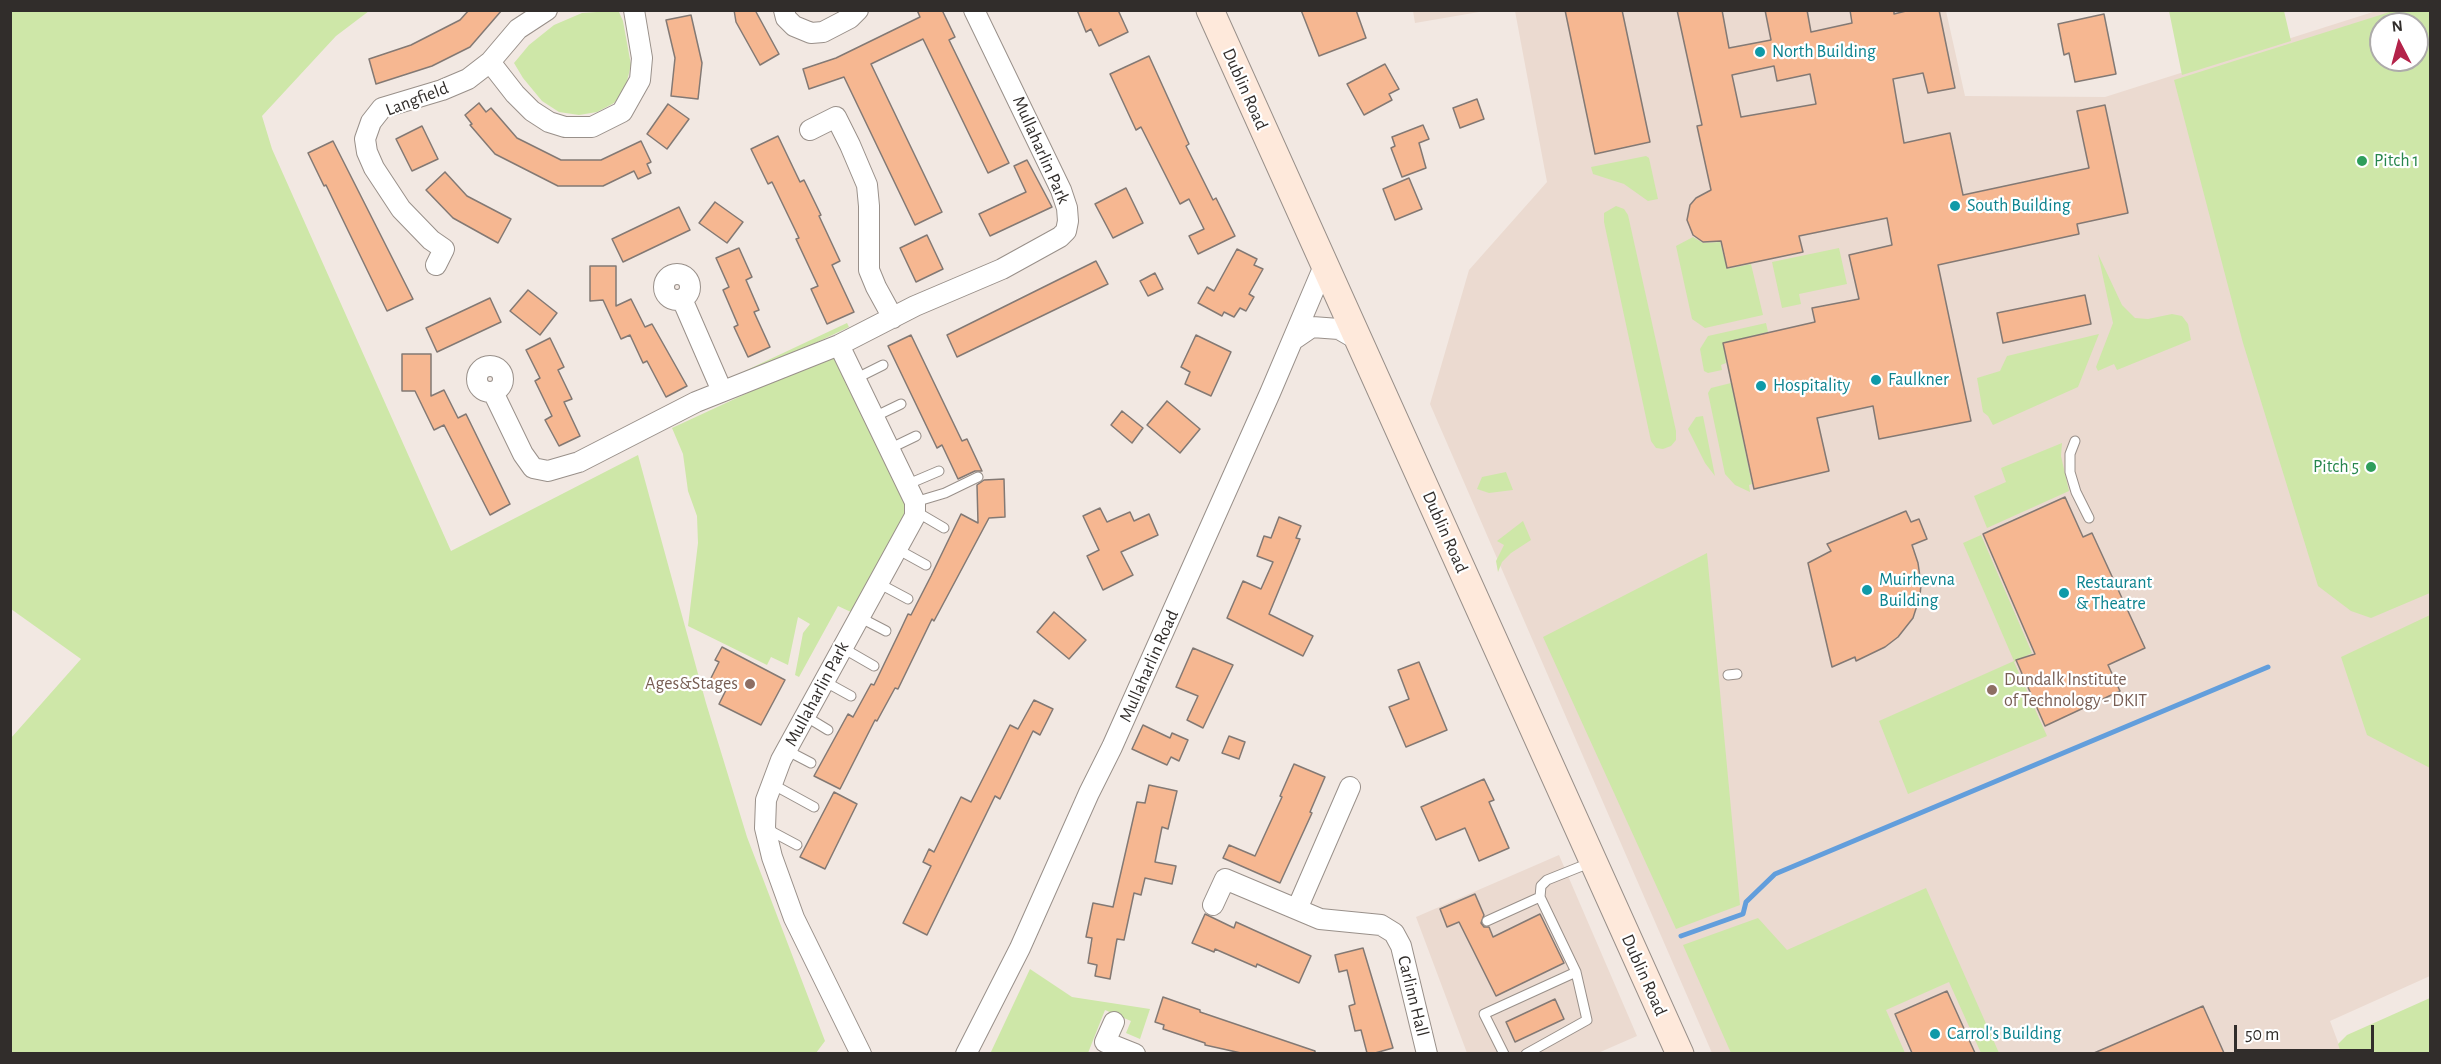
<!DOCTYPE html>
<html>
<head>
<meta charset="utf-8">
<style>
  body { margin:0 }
  #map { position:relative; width:2441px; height:1064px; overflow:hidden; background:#f2e8e2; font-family:"Alegreya Sans",sans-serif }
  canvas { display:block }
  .frame { position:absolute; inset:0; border:12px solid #312d2b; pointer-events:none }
  .north { position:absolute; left:2369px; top:12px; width:60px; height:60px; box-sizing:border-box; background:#fff; border:2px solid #adabaa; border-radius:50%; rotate:354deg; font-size:16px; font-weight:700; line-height:24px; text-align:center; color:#312d2b }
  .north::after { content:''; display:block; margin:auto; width:21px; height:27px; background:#b4234a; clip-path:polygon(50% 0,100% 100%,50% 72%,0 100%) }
  .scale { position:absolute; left:2234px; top:1025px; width:140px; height:27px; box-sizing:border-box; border:3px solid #312d2b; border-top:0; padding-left:8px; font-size:18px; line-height:21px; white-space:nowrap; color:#312d2b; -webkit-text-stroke:4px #fff; paint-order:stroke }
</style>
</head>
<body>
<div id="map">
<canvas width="2441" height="1064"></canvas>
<div class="frame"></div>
<div class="north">N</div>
<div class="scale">50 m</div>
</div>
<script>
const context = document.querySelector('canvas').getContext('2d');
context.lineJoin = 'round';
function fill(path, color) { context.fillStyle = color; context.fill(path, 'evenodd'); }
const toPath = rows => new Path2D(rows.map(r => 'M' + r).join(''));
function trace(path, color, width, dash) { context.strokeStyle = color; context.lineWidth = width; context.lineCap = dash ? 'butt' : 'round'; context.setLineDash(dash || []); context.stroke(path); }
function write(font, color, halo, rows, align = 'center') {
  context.font = font + ' "Alegreya Sans",sans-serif'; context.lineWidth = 4.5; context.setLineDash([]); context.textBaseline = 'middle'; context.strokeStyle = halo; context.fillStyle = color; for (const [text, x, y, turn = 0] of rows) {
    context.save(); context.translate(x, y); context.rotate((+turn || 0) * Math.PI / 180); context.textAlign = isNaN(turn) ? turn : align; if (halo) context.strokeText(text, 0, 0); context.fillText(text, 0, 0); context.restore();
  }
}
fill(toPath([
  [1413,11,1413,10,1485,11,1415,23],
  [1515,11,1946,11,1965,96,2105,97,2376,11,2430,11,2430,976,2330,1021,2342,1053,1712,1053,1430,404,1469,270,1547,182],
  [2381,24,2417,24,2417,60,2381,60],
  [1559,855,1637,1036,1598,1053,1467,1053,1416,917]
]), '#ebdad0');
fill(toPath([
  [11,10,369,11,336,36,262,116,272,149,451,551,638,455,706,703,747,837,825,1041,816,1053,11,1053,11,738,81,659,11,609],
  [2396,10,2430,11,2430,593,2371,618,2351,611,2318,586,2243,343,2174,80],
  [2381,24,2417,24,2417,60,2381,60],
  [611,11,619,12,623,21,631,65,625,89,614,103,597,112,579,115,559,112,542,101,523,78,514,63,529,45,554,25,582,13],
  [2169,11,2284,11,2291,41,2182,75],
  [1646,156,1649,158,1658,199,1648,201,1624,184,1593,174,1591,167],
  [1616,206,1624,209,1628,215,1676,431,1676,440,1671,446,1663,449,1656,448,1651,441,1604,222,1604,213],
  [1693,237,1703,243,1720,242,1727,269,1751,264,1763,315,1705,328,1692,319,1676,246],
  [1839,248,1847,284,1799,294,1801,304,1782,308,1772,262],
  [2098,254,2122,305,2135,318,2148,319,2172,314,2182,316,2188,324,2191,340,2117,370,2114,364,2098,371,2096,367,2113,323],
  [847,323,849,327,744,377,732,377],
  [1766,323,1768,332,1723,343,1726,363,1721,365,1722,370,1708,373,1704,371,1700,349,1708,336],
  [2099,334,2078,387,1993,425,1988,416,1983,412,1977,378,2000,371,2007,356],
  [832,356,837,358,905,492,908,511,853,613,838,606,799,677,795,675,803,633,810,624,798,617,788,665,771,657,767,665,688,626,698,543,697,516,688,491,683,454,672,428,823,358],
  [1731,383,1752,484,1749,485,1750,492,1735,485,1725,474,1708,393,1711,388],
  [1703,416,1715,476,1705,463,1688,429,1696,417],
  [2062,443,2061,456,2069,491,1987,528,1974,496,2006,482,2001,468],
  [1506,472,1513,490,1489,493,1477,489,1482,477],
  [1523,521,1531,540,1511,553,1502,562,1498,572,1496,561,1504,545,1497,541],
  [1981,535,2032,653,2014,662,2047,736,1908,794,1879,721,2014,661,1963,543],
  [1707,553,1740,905,1676,929,1543,637],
  [2430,615,2430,768,2367,735,2341,657],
  [1926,888,1999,1053,1981,1053,1949,982,1886,1010,1905,1053,1731,1053,1683,945,1758,918,1787,950],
  [1030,969,1072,997,1150,1009,1140,1039,1126,1033,1131,1021,1105,1010,1088,1053,990,1054],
  [2430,998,2430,1053,2341,1053,2338,1044,2347,1035]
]), '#cee7a8');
trace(toPath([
  [1681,936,1743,914,1746,902,1775,874,2268,667]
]), '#629edc', 5);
const building = toPath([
  [469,10,502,10,470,47,432,66,376,84,369,59,411,45,460,20,469,10],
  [734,10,755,10,779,54,760,65,736,22,734,10],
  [917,10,942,10,955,37,949,40,1009,163,988,173,923,39,871,64,942,212,915,225,844,77,809,89,803,69,836,58,920,17,917,10],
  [1077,10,1118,10,1128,32,1099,46,1091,29,1086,32,1077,10],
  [1301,10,1356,10,1366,38,1319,56,1301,10],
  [1565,10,1622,10,1650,142,1595,154,1565,10],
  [1677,10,1722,10,1729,48,1771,40,1765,10,1807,10,1811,32,1852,23,1850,10,1894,10,1894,14,1910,10,1939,10,1955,88,1928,93,1923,73,1893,79,1904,143,1950,133,1963,195,2089,168,2077,111,2105,105,2128,213,2077,224,2079,234,1938,265,1971,421,1879,439,1873,406,1817,418,1829,471,1754,489,1723,343,1815,322,1812,308,1859,299,1849,255,1892,245,1887,218,1799,236,1803,252,1727,268,1721,241,1703,242,1693,235,1687,220,1690,205,1696,198,1711,190,1697,126,1702,125,1677,10],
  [1774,66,1777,81,1810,74,1816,104,1741,117,1732,75,1774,66],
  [2104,14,2116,74,2075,82,2069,53,2064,55,2058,24,2104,14],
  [691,15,702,63,698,99,671,96,675,58,666,20,691,15],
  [1149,56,1189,144,1186,146,1213,200,1216,198,1235,236,1198,254,1189,236,1204,229,1189,199,1180,204,1141,127,1136,130,1110,74,1149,56],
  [1385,64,1399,89,1389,94,1392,100,1364,115,1347,84,1385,64],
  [1477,99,1484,119,1460,128,1453,108,1477,99],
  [479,103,486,112,491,108,517,138,561,160,601,160,641,141,651,162,647,164,651,173,638,179,634,171,603,186,558,186,495,154,470,125,472,124,465,115,479,103],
  [668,104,689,119,667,149,647,134,668,104],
  [1423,125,1429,139,1419,143,1426,168,1402,177,1391,148,1395,146,1392,137,1423,125],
  [422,126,438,159,412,171,396,139,422,126],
  [778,136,800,182,804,180,821,215,819,216,840,261,832,265,854,312,827,324,811,289,818,286,796,239,799,238,772,182,768,184,751,149,778,136],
  [333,141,413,299,387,311,326,185,324,186,308,153,333,141],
  [1027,160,1052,207,990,236,979,214,1026,192,1014,166,1027,160],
  [445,172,467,196,511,219,498,243,453,218,426,190,445,172],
  [1409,178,1422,209,1395,220,1383,189,1409,178],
  [1126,188,1143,223,1113,238,1095,204,1126,188],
  [715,202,743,222,727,243,699,223,715,202],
  [679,207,690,230,623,262,612,239,679,207],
  [927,235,943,269,916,282,900,248,927,235],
  [739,248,752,277,746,280,759,310,754,312,770,347,748,357,734,327,738,325,723,290,729,287,716,258,739,248],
  [1237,249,1257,259,1254,265,1263,269,1249,294,1254,297,1246,311,1240,308,1234,317,1224,312,1222,316,1198,303,1207,287,1214,291,1237,249],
  [1096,261,1108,284,957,357,947,335,1096,261],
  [590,266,616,266,616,306,631,299,645,327,652,324,687,386,666,397,647,361,643,363,630,335,621,339,603,300,590,301,590,266],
  [1155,273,1163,289,1148,296,1140,281,1155,273],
  [528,290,557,313,540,335,510,311,528,290],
  [2085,295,2091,324,2003,343,1997,313,2085,295],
  [490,298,501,322,437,352,426,328,490,298],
  [911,335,962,441,967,439,982,471,975,471,958,479,942,445,937,448,888,346,911,335],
  [1196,335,1231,352,1211,396,1185,384,1190,372,1181,367,1196,335],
  [550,338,564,367,558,370,572,399,564,402,580,436,559,446,545,420,552,416,535,381,540,378,526,350,550,338],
  [402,354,431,354,431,396,444,390,458,418,466,414,510,504,490,515,444,425,434,430,415,391,402,391,402,354],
  [1167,401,1200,429,1180,453,1147,425,1167,401],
  [1122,411,1143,428,1132,443,1111,425,1122,411],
  [1004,479,1005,517,989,518,934,621,932,619,898,689,895,688,877,721,875,720,840,789,814,776,848,714,853,717,871,684,874,685,901,629,908,614,911,615,931,576,961,514,978,523,977,485,984,480,1004,479],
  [2065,497,2083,537,2092,533,2145,648,2108,665,2120,691,2045,726,2016,660,2035,654,1983,534,2065,497],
  [1100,508,1107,522,1130,512,1134,521,1149,514,1158,535,1121,552,1133,575,1103,590,1087,556,1099,550,1083,516,1100,508],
  [1906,511,1911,522,1919,519,1927,539,1912,545,1918,563,1921,584,1920,596,1913,618,1898,637,1885,647,1856,661,1855,657,1832,667,1808,563,1831,551,1827,544,1906,511],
  [1279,517,1301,526,1296,538,1300,539,1269,614,1313,636,1303,656,1227,618,1243,581,1261,589,1273,562,1257,556,1264,536,1271,538,1279,517],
  [1054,612,1086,640,1069,659,1037,632,1054,612],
  [722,647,785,680,761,725,719,704,727,688,710,680,719,662,715,660,722,647],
  [1193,648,1233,665,1203,728,1187,720,1198,696,1176,687,1193,648],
  [1419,662,1447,730,1406,747,1389,707,1409,699,1398,670,1419,662],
  [1034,700,1053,709,1040,735,1033,731,1000,799,995,796,927,935,903,923,931,866,923,862,929,849,934,852,961,797,971,802,1010,725,1018,729,1034,700],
  [1143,725,1170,738,1172,733,1188,740,1179,761,1171,757,1167,765,1132,749,1143,725],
  [1229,736,1245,742,1239,759,1222,753,1229,736],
  [1294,764,1325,777,1310,812,1312,813,1280,883,1223,858,1229,845,1255,856,1282,797,1280,796,1294,764],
  [1484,779,1494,800,1489,802,1509,848,1479,861,1465,828,1436,840,1421,807,1484,779],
  [1149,785,1177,791,1168,829,1162,827,1155,862,1176,866,1172,884,1145,878,1141,895,1134,893,1124,940,1117,939,1110,979,1095,976,1097,965,1088,963,1092,938,1086,937,1093,903,1113,907,1137,802,1145,803,1149,785],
  [834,792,857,804,825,869,800,857,834,792],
  [1475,894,1484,915,1481,923,1484,927,1489,927,1493,937,1540,914,1564,963,1496,996,1459,922,1447,927,1440,909,1475,894],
  [1205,914,1234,928,1236,922,1311,956,1299,983,1257,964,1256,967,1215,949,1214,952,1192,943,1205,914],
  [1363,948,1393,1048,1375,1053,1367,1053,1361,1030,1355,1031,1349,1006,1355,1004,1347,970,1339,972,1335,955,1363,948],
  [1947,991,1975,1053,1912,1053,1895,1014,1947,991],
  [1163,997,1200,1010,1200,1012,1315,1051,1315,1053,1241,1053,1205,1045,1205,1043,1163,1029,1164,1025,1155,1022,1163,997],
  [1555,999,1564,1019,1515,1042,1506,1022,1555,999],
  [2203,1006,2224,1053,2094,1053,2203,1006]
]);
fill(building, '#f6b791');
trace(building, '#837974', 1.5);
const lane = toPath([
  [855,379,883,365],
  [874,417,901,404],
  [2075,441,2070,454,2070,472,2076,492,2089,518],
  [889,449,916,436],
  [906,485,939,471],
  [915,502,945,493,978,477],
  [915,511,944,528],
  [897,549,926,565],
  [878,583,908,599],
  [859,617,886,631],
  [841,647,874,666],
  [1728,675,1737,674],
  [822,680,851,696],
  [805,716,828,730],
  [786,750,811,763],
  [772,784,814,807],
  [767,829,797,845],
  [1487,921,1540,897],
  [1504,1054,1484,1014,1576,972],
  [1526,1054,1587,1020,1576,972,1540,897,1541,886,1547,880,1592,862]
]);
const street = toPath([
  [784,10,786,18,794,26,811,33,823,32,850,18,858,10],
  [490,62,515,94,532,111,549,122,565,127,592,127,622,112,640,80,642,58,634,10],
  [810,130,836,117,850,145,867,185,869,206,869,270,876,287,893,318],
  [436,265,444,249,431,240,401,209,374,168,367,152,365,139,371,122,382,108,442,90,468,79,490,62,518,29,547,10],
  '664 287a13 13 0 1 1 26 0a13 13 0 1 1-26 0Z',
  [682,299,722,391],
  [1293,340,1312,327,1339,329,1358,340],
  [839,345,915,502,915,516,781,760,766,800,765,828,772,857,794,918,861,1054],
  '477 379a13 13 0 1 1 26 0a13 13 0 1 1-26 0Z',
  [493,392,523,454,533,468,548,471,579,462,696,402,839,345,915,306,1002,269,1060,237,1066,231,1068,221,1067,208,1061,190,974,10],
  [1213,905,1225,879,1320,919,1381,925,1394,933,1401,946,1427,1054],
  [1297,909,1350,787],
  [1114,1022,1105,1042,1135,1054],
  [966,1054,1020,948,1089,793,1112,747,1270,393,1324,266]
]);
const secondary = toPath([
  [1210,10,1680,1054]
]);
trace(lane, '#99908a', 11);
trace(street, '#99908a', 22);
trace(secondary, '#99908a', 29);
trace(lane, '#fff', 9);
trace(street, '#fff', 20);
trace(secondary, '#fee9db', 27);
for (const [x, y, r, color] of [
  [1760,52,6,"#0f9aa8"],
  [2362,161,6,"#2e9e5b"],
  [1955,206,6,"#0f9aa8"],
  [1876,380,6,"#0f9aa8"],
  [1761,386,6,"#0f9aa8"],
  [2371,467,6,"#2e9e5b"],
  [1867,590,6,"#0f9aa8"],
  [2064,593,6,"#0f9aa8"],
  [750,684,6,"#8d6e63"],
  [1992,690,6,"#8d6e63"],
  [1935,1034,6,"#0f9aa8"]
]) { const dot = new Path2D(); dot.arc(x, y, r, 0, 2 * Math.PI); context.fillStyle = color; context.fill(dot); trace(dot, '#fff', 2); }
write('18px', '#0d838f', '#fff', [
  ["North Building",1772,52],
  ["South Building",1967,206],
  ["Faulkner",1888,380],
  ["Hospitality",1773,386],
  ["Muirhevna",1879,580],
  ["Building",1879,601],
  ["Restaurant",2076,583],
  ["& Theatre",2076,604],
  ["Carrol's Building",1947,1034]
], 'left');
write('18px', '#312d2b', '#fff', [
  ["Dublin Road",1245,89,66],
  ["Langfield",417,99,-21],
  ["Mullaharlin Park",1041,150,66],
  ["Dublin Road",1445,532,66],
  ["Mullaharlin Road",1149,666,-66],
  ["Mullaharlin Park",817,694,-62],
  ["Dublin Road",1644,975,66],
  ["Carlinn Hall",1413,996,76]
]);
write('18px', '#27864d', '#fff', [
  ["Pitch 1",2374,161],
  ["Pitch 5",2359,467,"right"]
], 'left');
write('18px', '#785e54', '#fff', [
  ["Dundalk Institute",2004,680],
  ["of Technology - DKIT",2004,701],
  ["Ages&Stages",738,684,"right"]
], 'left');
</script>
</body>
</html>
